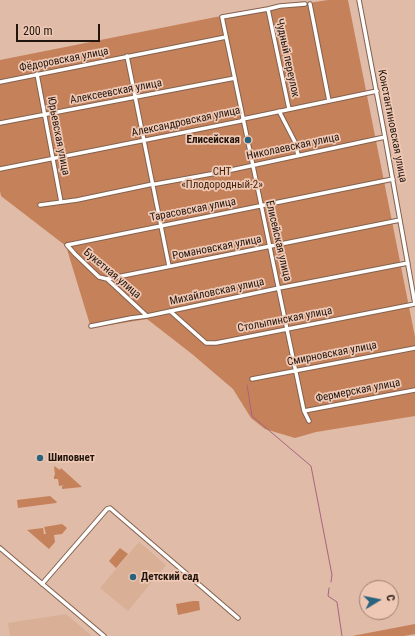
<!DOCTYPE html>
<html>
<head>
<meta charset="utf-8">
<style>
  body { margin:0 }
  #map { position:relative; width:415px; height:636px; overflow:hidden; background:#e0bba7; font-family:"Roboto Condensed",sans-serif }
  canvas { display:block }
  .north { position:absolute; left:359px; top:580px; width:40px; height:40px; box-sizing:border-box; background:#eec8b4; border:1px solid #9c8071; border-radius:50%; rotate:80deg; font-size:11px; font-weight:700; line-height:16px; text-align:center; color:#22150d }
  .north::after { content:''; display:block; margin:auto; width:14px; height:18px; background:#2a637d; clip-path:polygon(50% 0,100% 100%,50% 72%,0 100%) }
  .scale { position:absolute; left:16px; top:24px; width:84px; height:18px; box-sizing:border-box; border:2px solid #22150d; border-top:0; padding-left:5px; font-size:12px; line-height:14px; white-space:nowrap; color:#22150d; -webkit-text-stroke:3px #eec8b4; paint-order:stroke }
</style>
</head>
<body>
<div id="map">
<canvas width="415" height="636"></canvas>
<div class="north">С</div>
<div class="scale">200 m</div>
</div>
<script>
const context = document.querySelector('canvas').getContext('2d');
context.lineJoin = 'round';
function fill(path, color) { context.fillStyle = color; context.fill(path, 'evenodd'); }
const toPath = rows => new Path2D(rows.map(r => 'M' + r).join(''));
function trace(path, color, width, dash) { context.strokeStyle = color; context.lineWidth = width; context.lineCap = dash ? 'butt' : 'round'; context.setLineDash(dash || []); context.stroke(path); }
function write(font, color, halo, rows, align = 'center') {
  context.font = font + ' "Roboto Condensed",sans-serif'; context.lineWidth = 3.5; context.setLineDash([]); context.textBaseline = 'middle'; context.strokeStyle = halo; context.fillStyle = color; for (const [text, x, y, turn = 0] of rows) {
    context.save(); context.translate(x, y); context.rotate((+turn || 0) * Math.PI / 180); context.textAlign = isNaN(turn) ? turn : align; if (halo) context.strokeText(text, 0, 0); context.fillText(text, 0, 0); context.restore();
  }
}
fill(toPath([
  [139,542,166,565,128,611,100,588],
  [66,614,92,636,10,636,8,623]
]), '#d9af96');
fill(toPath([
  [328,0,348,0,415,337,415,416,316,432,295,438,265,429,251,418,233,389,192,354,147,319,91,328,66,246,1,196,0,191,0,60,216,17],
  [54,466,60,470,61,468,82,487,62,489,62,486,64,485,59,486,58,479,54,479,54,476,55,475],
  [50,496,57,502,56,503,18,508,17,500],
  [62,524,67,528,62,534,54,535,55,542,49,549,27,530,43,528,44,534,46,534,44,527],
  [120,548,128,554,116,568,109,561],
  [193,601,199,601,200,610,178,615,176,604],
  [415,624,415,634,404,636,352,636]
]), '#c5815a');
trace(toPath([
  [247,385,252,416,311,466,332,575,331,582],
  [329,588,328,596,337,602,342,636]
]), '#a86380', 1);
const minor = toPath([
  [359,0,385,137,415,304],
  [305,4,280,6,268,9,222,17,304,411,309,421],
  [310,4,329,101],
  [268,9,289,109],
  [127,56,169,266],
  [37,74,61,202],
  [0,82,226,37],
  [279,111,295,142,298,155],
  [0,123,235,78],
  [0,169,241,121,243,119,377,91],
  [40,205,77,200,153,184,156,184,222,172,385,137],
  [107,279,400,220],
  [170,311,206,343,216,343,415,304],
  [147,316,107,279,99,277,75,254,67,245,393,179],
  [91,326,131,318,147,316,279,288,408,263],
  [252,379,415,348],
  [304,411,415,390],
  [0,548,104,636],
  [42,584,107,509,110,508,238,618]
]);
trace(minor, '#82624f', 5.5);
trace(minor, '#fff', 3.5);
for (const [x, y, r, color] of [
  [248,140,4,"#2a637d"],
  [40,458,4,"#2a637d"],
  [133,577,4,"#2a637d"]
]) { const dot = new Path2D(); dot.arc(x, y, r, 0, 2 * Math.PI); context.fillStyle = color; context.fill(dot); trace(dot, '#eec8b4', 1.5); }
write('11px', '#22150d', '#eec8b4', [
  ["Чудный переулок",287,58,78],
  ["Фёдоровская улица",64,60,-11],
  ["Алексеевская улица",116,92,-11],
  ["Александровская улица",186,122,-12],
  ["Константиновская улица",392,126,79],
  ["Юрьевская улица",58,136,79],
  ["Николаевская улица",293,147,-12],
  ["Тарасовская улица",193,210,-11],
  ["Елисейская улица",278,241,77],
  ["Романовская улица",217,248,-11],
  ["Букетная улица",112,274,40],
  ["Михайловская улица",217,292,-12],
  ["Столыпинская улица",285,320,-11],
  ["Смирновская улица",332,354,-11],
  ["Фермерская улица",358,391,-11]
]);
write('bold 11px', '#22150d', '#eec8b4', [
  ["Елисейская",240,140,"right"],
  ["Шиповнет",48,458],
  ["Детский сад",141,577]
], 'left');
write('11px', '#411f08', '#eec8b4', [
  ["СНТ",222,172],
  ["«Плодородный-2»",222,185]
]);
</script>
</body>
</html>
